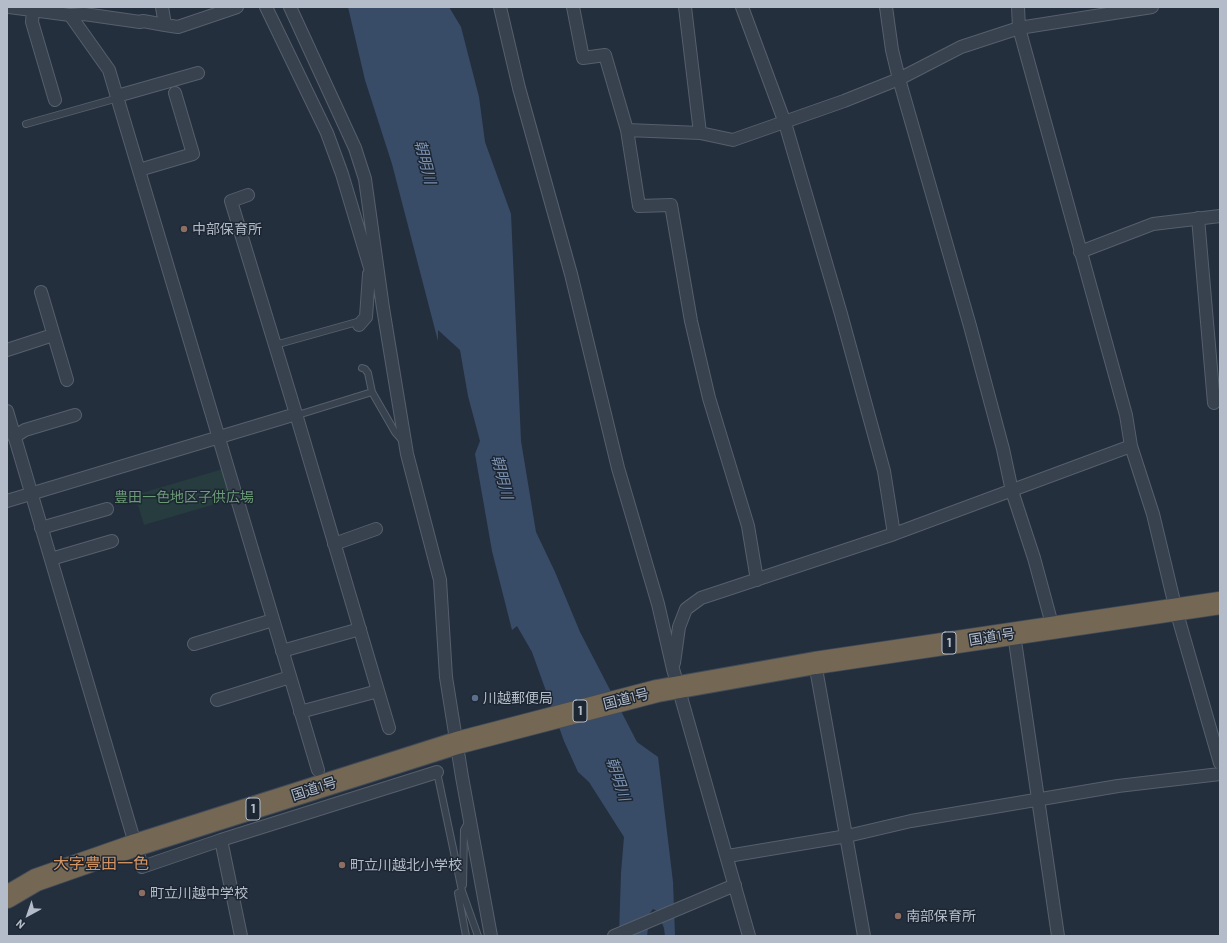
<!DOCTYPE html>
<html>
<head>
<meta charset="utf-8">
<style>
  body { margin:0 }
  #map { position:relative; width:1227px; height:943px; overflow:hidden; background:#242f3e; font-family:Barlow,sans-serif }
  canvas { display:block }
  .frame { position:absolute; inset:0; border:8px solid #b4bcc9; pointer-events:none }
  .north { position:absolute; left:8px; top:895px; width:40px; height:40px; -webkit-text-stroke:3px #1d2633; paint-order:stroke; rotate:220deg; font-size:11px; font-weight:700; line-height:16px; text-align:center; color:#b4bcc9 }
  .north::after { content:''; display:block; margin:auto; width:14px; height:18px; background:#b4bcc9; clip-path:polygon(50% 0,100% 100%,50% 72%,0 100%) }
</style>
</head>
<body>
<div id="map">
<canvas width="1227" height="943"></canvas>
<div class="frame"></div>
<div class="north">N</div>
</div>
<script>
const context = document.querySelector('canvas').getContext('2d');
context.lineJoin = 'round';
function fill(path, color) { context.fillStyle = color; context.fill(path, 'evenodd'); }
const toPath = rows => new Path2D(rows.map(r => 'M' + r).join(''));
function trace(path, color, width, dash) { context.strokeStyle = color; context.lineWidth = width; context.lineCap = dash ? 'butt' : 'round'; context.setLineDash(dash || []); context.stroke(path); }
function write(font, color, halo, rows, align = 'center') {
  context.font = font + ' Barlow,"Noto Sans JP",sans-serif'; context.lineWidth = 3; context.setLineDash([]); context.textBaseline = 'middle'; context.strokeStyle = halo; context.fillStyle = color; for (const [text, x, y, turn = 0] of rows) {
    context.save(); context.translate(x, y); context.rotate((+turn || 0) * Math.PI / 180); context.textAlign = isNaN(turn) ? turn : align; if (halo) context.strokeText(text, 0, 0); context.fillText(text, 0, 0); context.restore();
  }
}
fill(toPath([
  [223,469,232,499,144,525,135,495]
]), '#263c3f');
fill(toPath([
  [348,7,449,7,461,27,479,97,485,142,511,214,521,441,536,532,555,572,580,632,637,742,658,757,673,882,675,936,665,936,664,928,657,911,653,909,650,913,647,936,619,936,621,873,624,837,589,782,578,772,564,741,532,652,517,626,512,630,492,551,475,454,480,441,468,396,460,350,438,330,438,341,392,164,365,80]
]), '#394c67');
const lane = toPath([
  [26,124,118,98],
  [275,345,357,322],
  [362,368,365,369,368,373,372,392,395,432,402,440],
  [296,414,301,414,372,392],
  [437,772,462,891],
  [463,885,464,830,469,821],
  [466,936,458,893,462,891,478,936]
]);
const street = toPath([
  [9,7,70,15,84,14,140,22,143,21,165,25,162,7],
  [266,7,327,133,342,174,371,271,377,273],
  [290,7,355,148,365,179,383,308,407,454,440,580,446,677,462,777,491,936],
  [500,7,519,88,571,274,618,468,658,604,673,669,749,936],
  [573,7,583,58,605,55,627,130,639,206,671,205,691,321,709,398,748,526,757,580],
  [685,7,700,133],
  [742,7,785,123,841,314,884,471,894,534],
  [886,7,892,50,899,79,970,326,1003,449,1012,491,1034,558,1053,628],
  [1018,7,1019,28,1126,415,1131,446,1153,514,1176,610,1220,763],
  [33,10,32,22,55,100],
  [70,15,109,70,318,770],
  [165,25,178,27,237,7],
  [117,96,198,73],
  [627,130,700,133,733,140,844,101,899,79,961,47,1019,28,1152,7],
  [139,170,193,154,175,93],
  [248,195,231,201,296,414,389,728],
  [1198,218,1214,403],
  [1080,252,1153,224,1220,216],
  [41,292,67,380],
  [359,325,366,317,369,274,371,271],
  [7,350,53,335],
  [7,411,142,867,221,840,241,936],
  [14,437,25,430,75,415],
  [7,501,296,414],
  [41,528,107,509],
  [334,544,376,529],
  [51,559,112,541],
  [1014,634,1058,936],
  [194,644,273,620],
  [282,651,360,629],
  [674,663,679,627,686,609,701,598,894,534,1131,446],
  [815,663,864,936],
  [217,700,290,677],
  [300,712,378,691],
  [221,840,437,772],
  [728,856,847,836,911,821,1118,786,1220,774],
  [614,936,735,885]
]);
const highway = toPath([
  [7,897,36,880,136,845,457,743,657,691,815,663,1220,603]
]);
trace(lane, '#565f6c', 8);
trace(street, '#565f6c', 14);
trace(highway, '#434c59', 24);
trace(lane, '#38414e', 6);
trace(street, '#38414e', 12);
trace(highway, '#746855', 22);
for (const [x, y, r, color] of [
  [184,229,4,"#8d6e63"],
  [475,698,4,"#5c6f8a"],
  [342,865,4,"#8d6e63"],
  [142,893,4,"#8d6e63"],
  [898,916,4,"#8d6e63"]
]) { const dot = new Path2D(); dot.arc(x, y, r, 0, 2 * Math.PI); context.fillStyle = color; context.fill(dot); trace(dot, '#1d2633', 1.5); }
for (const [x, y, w] of [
  [949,643,14],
  [580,711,14],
  [253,809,14]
]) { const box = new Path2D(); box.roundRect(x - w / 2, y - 11, w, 22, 3); context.fillStyle = '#1d2633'; context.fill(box); trace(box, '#b4bcc9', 1); }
write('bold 13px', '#b4bcc9', null, [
  ["1",949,643],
  ["1",580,711],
  ["1",253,809]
]);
write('14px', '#b4bcc9', '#1d2633', [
  ["中部保育所",192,229],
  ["川越郵便局",483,698],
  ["町立川越北小学校",350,865],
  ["町立川越中学校",150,893],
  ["南部保育所",906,916]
], 'left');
write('14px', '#6b9a76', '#1d2633', [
  ["豊田一色地区子供広場",184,497]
]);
write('14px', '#b4bcc9', '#1d2633', [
  ["国道1号",992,637,-9],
  ["国道1号",626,699,-14],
  ["国道1号",314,789,-18]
]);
write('italic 15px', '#7c92b1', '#1d2633', [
  ["朝明川",425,162,76],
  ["朝明川",502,477,76],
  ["朝明川",618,779,72]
]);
write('16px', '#d59563', '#1d2633', [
  ["大字豊田一色",101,864]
]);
</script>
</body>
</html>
